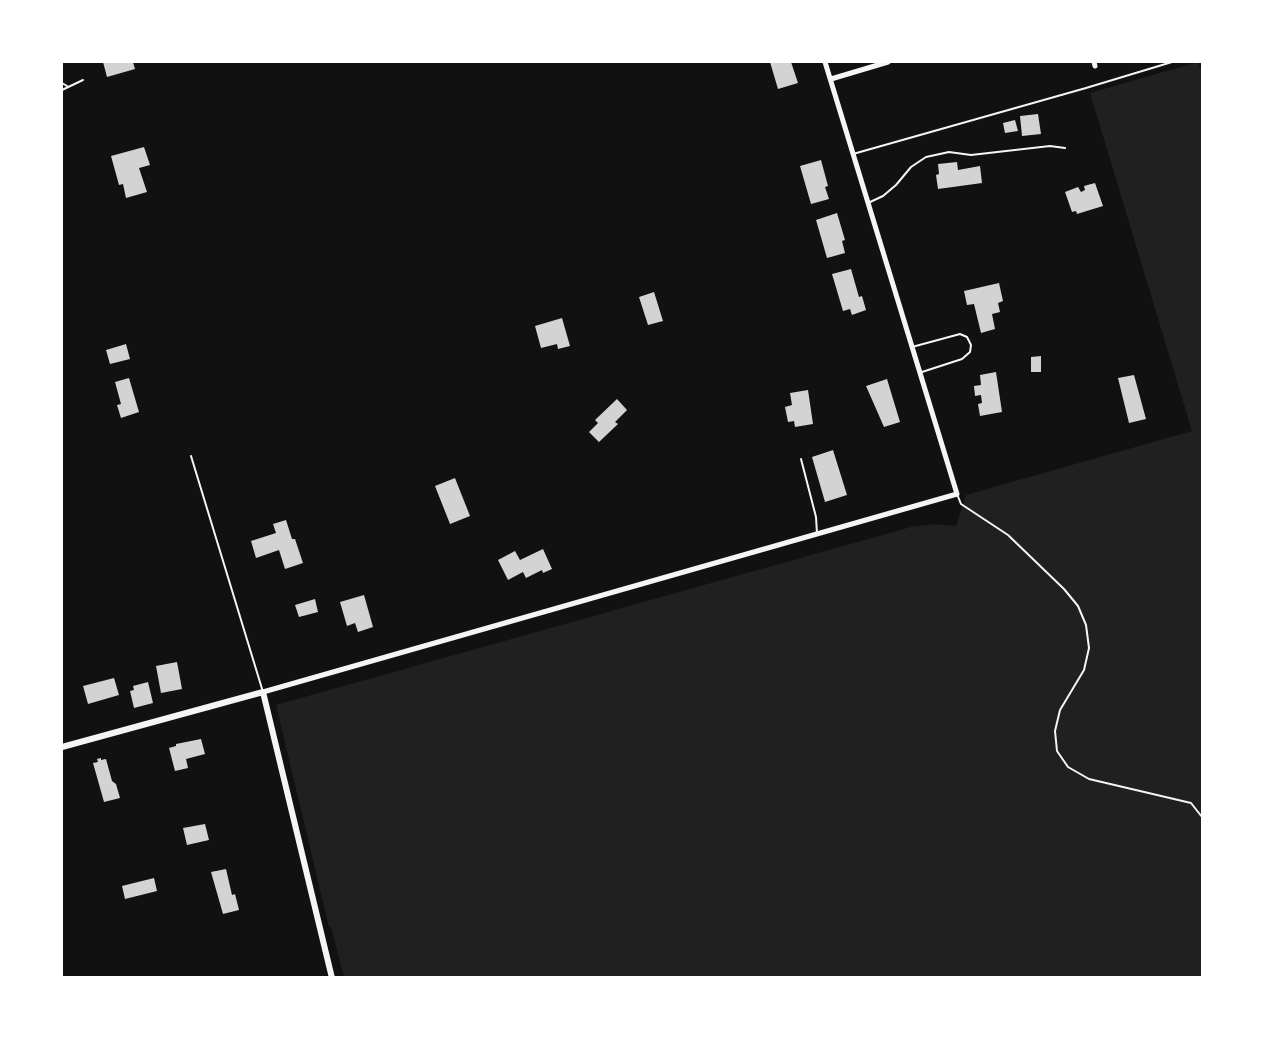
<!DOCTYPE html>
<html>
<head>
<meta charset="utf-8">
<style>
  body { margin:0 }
  #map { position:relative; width:1264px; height:1039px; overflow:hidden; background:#111; font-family:"Golos Text",sans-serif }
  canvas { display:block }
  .frame { position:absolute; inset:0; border:63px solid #fff; pointer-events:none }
</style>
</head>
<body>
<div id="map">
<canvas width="1264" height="1039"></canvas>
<div class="frame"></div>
</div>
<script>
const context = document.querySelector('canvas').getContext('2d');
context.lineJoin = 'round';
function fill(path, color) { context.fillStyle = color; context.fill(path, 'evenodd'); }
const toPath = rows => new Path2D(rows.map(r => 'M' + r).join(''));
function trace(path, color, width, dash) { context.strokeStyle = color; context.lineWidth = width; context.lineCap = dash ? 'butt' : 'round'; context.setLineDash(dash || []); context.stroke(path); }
fill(toPath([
  [1198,62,1202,72,1202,977,344,977,331,927,329,927,276,705,911,527,934,524,956,526,966,495,1192,431,1090,93]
]), '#202020');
fill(toPath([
  [103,62,133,62,135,69,107,77],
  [770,62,791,62,798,83,778,89],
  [1038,114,1041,134,1022,136,1020,116],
  [1015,120,1018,131,1005,133,1003,123],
  [144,147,150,165,139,168,147,192,126,198,123,184,119,185,111,156],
  [821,160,828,186,825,187,829,199,811,204,800,166],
  [957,162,958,170,980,166,982,183,938,189,936,175,939,174,938,164],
  [1095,183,1103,206,1077,214,1076,211,1072,212,1065,192,1078,187,1081,192,1085,190,1084,186],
  [837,213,845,240,842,241,845,253,827,258,816,220],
  [851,269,859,297,862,296,866,310,852,315,850,309,843,311,832,274],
  [999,283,1003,301,998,303,1000,312,992,314,995,329,981,333,974,304,967,305,964,291],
  [654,292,663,321,648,325,639,297],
  [562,318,570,346,558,349,557,344,541,348,535,326],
  [126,344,130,359,110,364,106,350],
  [1041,356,1041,372,1031,372,1031,357],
  [996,372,1002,412,980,416,978,404,982,403,981,395,975,396,974,386,981,385,980,375],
  [1134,375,1146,419,1129,423,1118,378],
  [129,378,139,412,121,418,117,405,121,404,115,382],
  [887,379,900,422,884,427,866,386],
  [808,390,813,424,795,427,794,421,788,422,785,407,792,405,790,393],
  [617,399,627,410,615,422,618,424,599,442,589,432,598,423,595,420],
  [833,450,847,495,825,502,812,457],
  [455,478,470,516,450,524,435,486],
  [286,520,292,539,295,539,303,563,285,569,279,550,256,558,251,541,276,533,273,524],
  [543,549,552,569,543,573,542,570,526,578,523,572,508,580,498,560,515,551,520,560],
  [364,595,373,627,358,632,355,623,347,626,340,602],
  [315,599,318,612,299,617,295,605],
  [177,662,182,689,161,693,156,666],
  [114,678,119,695,88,704,83,686],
  [148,682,153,703,134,708,130,691,134,690,133,686],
  [201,739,205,754,186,759,188,768,175,771,169,748,176,746,176,744],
  [101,758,101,760,106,759,112,781,116,784,120,798,104,802,93,763,98,762,97,759],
  [205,824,209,840,187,845,183,828],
  [226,869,232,895,235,894,239,910,223,914,211,872],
  [154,878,157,891,125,899,122,886]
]), '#d3d3d3');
trace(toPath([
  [62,83,67,86],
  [62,90,83,80],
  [853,154,1086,88,1172,62],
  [868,203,883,196,896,185,911,167,926,157,949,152,971,155,1050,146,1065,148],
  [912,347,960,334,967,337,971,345,970,352,962,359,922,372],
  [191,456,263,692],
  [801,459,816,517,817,534],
  [957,494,961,504,1008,535,1064,589,1078,606,1086,625,1089,648,1084,670,1060,710,1055,731,1057,751,1068,767,1089,779,1191,803,1202,817]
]), '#f5f5f5', 2);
trace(toPath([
  [1094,62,1095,66],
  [831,79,888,62],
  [263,692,957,494,825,62]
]), '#f5f5f5', 5);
trace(toPath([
  [62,747,263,692,332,978]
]), '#f5f5f5', 6);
</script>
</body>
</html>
